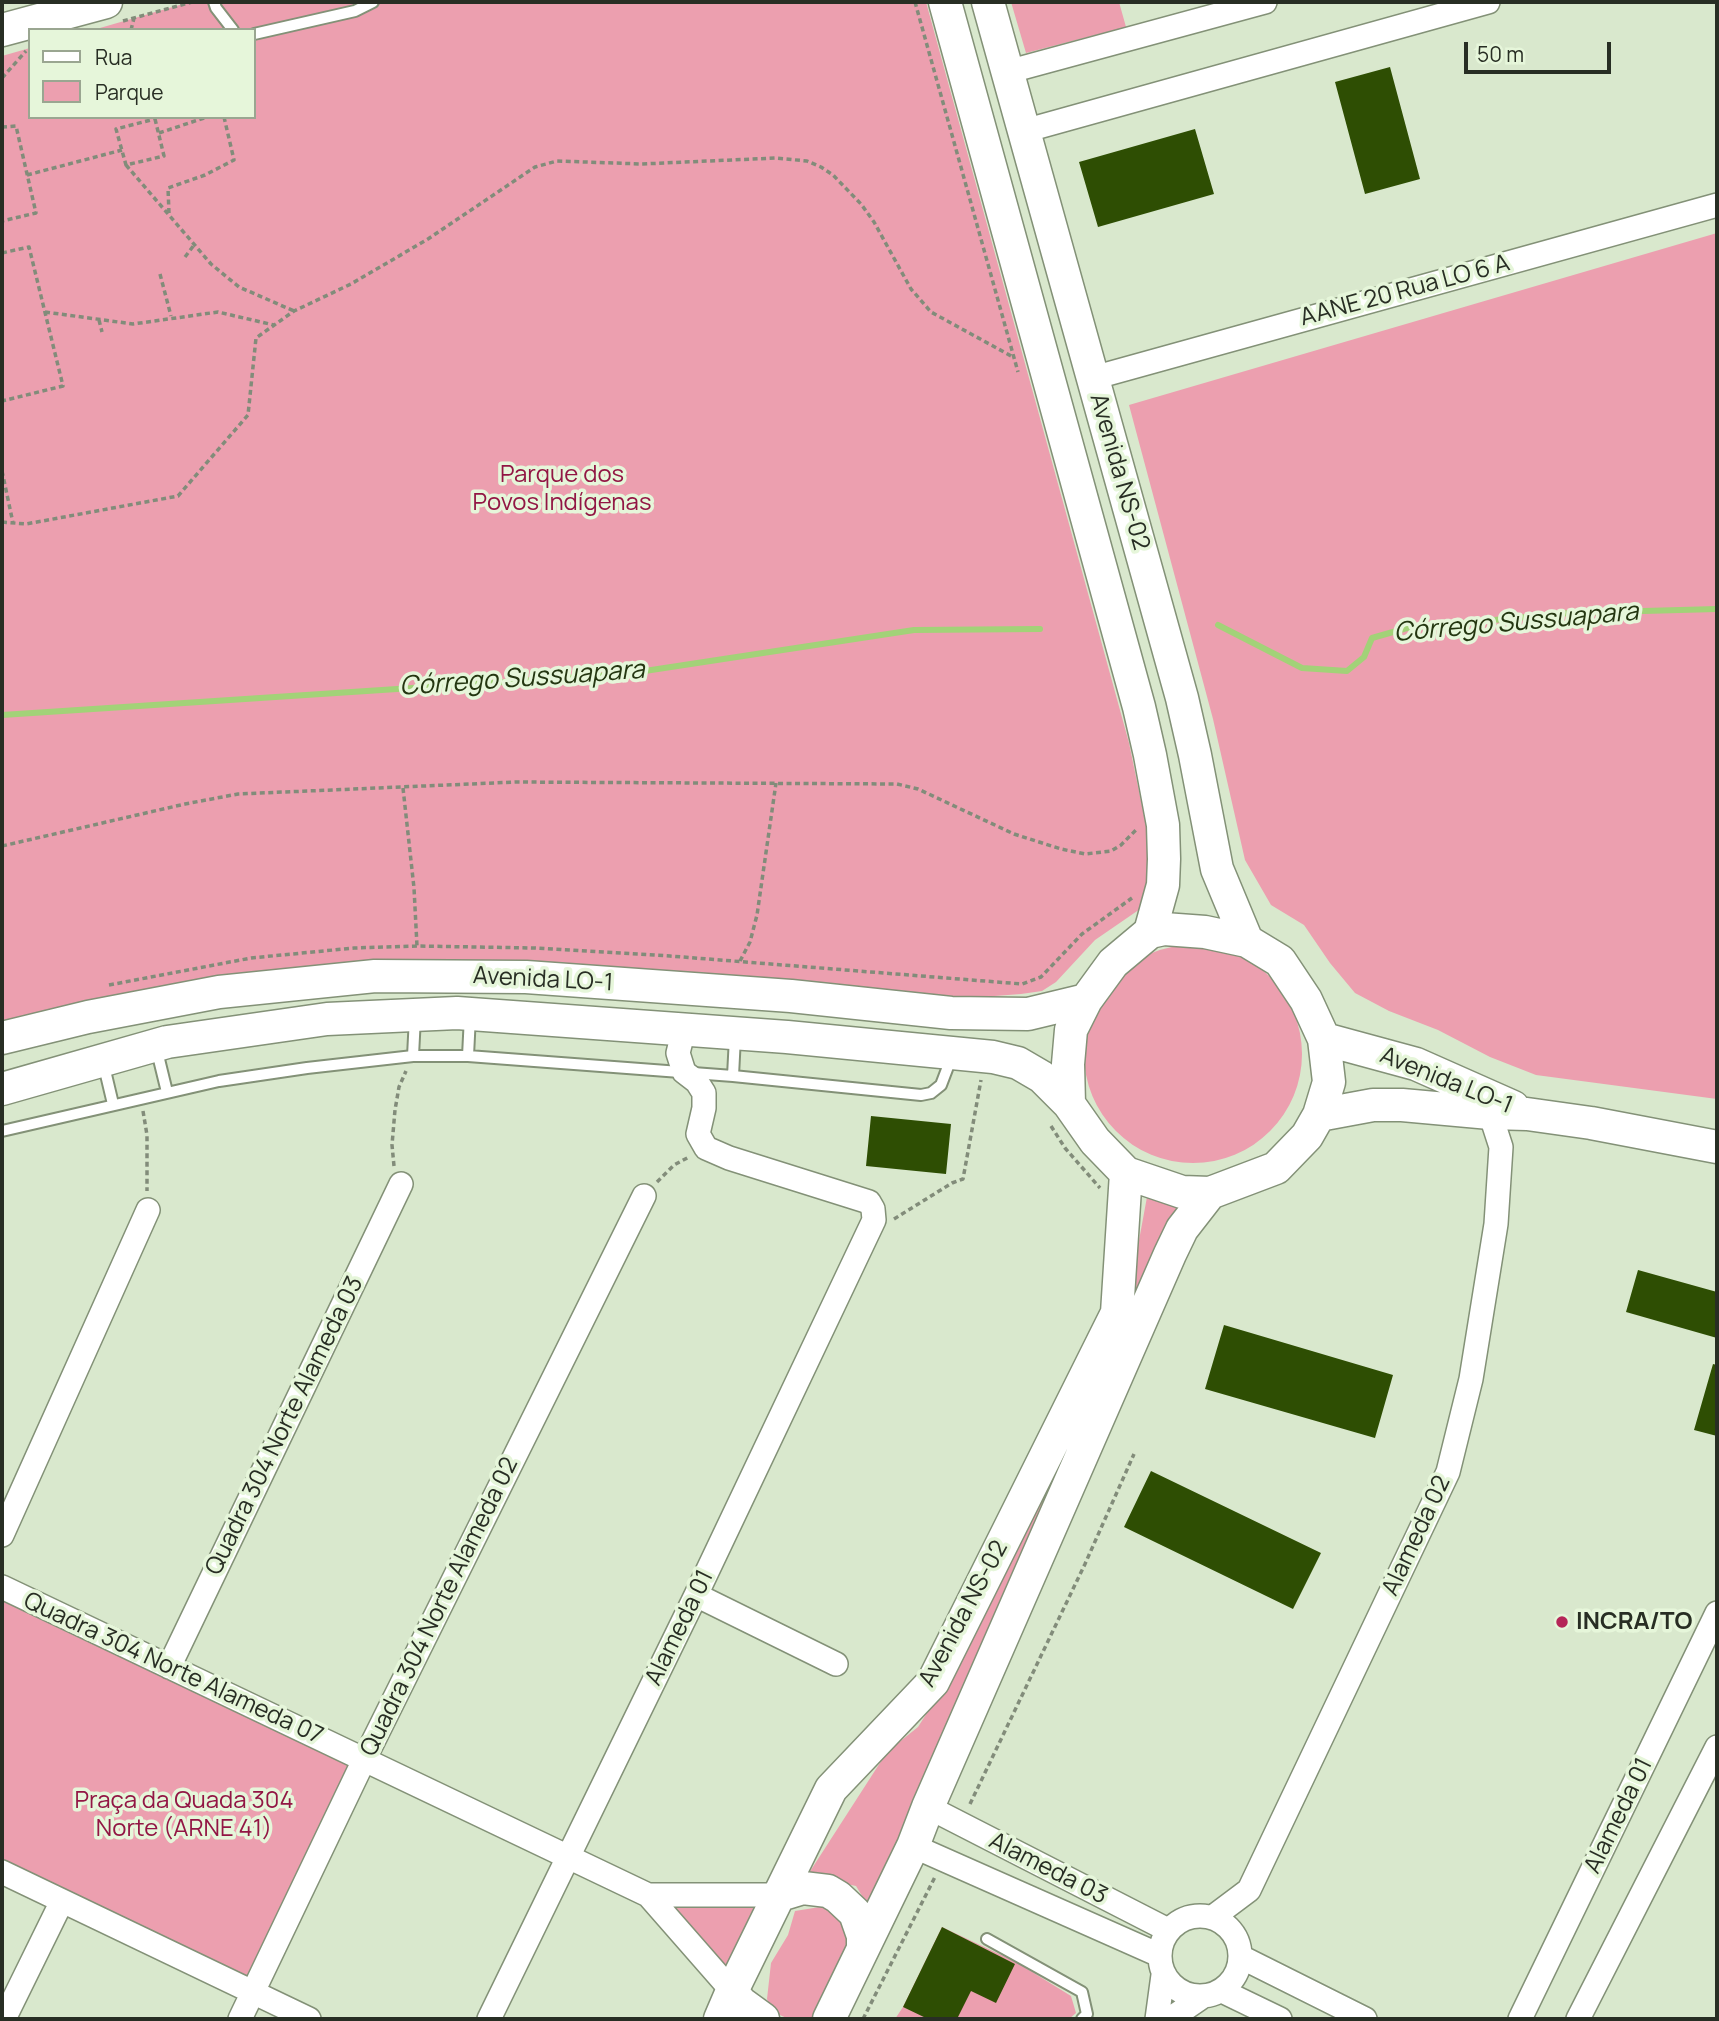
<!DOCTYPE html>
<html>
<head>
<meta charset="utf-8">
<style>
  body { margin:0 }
  #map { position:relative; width:1719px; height:2021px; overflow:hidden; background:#d9e8cd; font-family:Manrope,sans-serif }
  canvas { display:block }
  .frame { position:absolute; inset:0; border:4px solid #282e24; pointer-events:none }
  .legend { position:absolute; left:28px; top:28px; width:228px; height:91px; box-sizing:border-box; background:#e6f6da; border:2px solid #9aa691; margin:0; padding:9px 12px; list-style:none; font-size:21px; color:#282e24 }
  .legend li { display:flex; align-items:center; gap:14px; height:35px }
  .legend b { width:35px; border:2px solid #9aa691 }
  .scale { position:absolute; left:1464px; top:42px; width:147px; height:32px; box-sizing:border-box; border:4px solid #282e24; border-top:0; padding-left:9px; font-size:21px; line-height:24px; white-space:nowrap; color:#282e24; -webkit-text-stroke:5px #e6f6da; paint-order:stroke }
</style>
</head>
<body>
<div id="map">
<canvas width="1719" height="2021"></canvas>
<div class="frame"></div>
<ul class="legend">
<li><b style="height:9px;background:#fff"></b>Rua</li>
<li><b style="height:19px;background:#ec9faf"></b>Parque</li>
</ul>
<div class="scale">50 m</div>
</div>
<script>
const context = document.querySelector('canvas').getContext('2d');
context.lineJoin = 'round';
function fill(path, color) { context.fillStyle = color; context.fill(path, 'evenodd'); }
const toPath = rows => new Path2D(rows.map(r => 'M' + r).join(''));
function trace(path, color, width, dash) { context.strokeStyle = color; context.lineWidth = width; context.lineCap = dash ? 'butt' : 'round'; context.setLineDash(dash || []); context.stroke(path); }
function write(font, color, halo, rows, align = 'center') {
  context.font = font + ' Manrope,sans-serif'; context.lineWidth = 7; context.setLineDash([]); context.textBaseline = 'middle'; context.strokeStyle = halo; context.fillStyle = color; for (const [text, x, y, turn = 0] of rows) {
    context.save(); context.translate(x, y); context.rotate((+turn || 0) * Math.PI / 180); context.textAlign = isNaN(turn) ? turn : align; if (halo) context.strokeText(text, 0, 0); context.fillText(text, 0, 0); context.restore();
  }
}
fill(toPath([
  [190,2,926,2,1129,743,1150,845,1151,864,1143,907,1095,940,1056,982,1042,991,1021,994,955,999,522,968,2,1028,2,56,30,48,30,117,254,117,254,30,93,30],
  [1011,2,1119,2,1126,27,1026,53],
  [1717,233,1717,1099,1536,1075,1490,1057,1438,1030,1389,1011,1355,993,1330,963,1304,925,1271,905,1245,860,1213,719,1129,405],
  '1084 1054a109 109 0 1 1 218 0a109 109 0 1 1-218 0Z',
  [1147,1197,1189,1206,941,1750,867,1904,856,1886,824,1879,809,1873,887,1752,918,1727,962,1658,1125,1316],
  [2,1593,353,1763,249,1981,2,1865],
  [648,1895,780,1895,732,1991],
  [826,1906,844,1919,849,1944,813,2019,789,2019,773,2012,767,1999,771,1963,788,1935,795,1911],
  [942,1927,1016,1962,1071,1996,1076,2013,1069,2019,895,2019,903,2007]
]), '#ec9faf');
trace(toPath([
  [1218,625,1302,668,1347,671,1364,657,1372,638,1407,628,1570,613,1717,609],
  [2,715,625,674,914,630,1040,629]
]), '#a2d278', 6);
fill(toPath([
  [1390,67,1420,179,1365,194,1335,82],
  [1195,129,1214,194,1098,227,1079,162],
  [871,1116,951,1124,946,1174,866,1166],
  [1638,1270,1717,1292,1717,1338,1626,1312],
  [1224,1325,1393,1375,1375,1438,1205,1389],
  [1713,1364,1717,1365,1717,1436,1694,1430],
  [1151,1471,1321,1553,1293,1609,1124,1527],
  [942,1927,1015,1964,996,2003,971,1991,957,2019,928,2019,903,2007]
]), '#2e4e03');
const lane = toPath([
  [214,2,216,8,233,30],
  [254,34,355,11,373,2],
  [156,1047,167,1092],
  [413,1056,415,1017],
  [468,1056,470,1016],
  [103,1062,113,1104],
  [733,1076,735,1037],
  [2,1131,219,1081,307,1068,413,1056,468,1056,733,1076,921,1095,931,1093,941,1085,952,1056],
  [987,1939,1082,1992,1087,2014,1082,2019]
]);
const street = toPath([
  [1007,72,1265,2],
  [1024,131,1488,2],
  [1093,378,1717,205],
  [2,1535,148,1210],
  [2,1587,648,1895,732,1991],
  [696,1595,836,1664],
  [169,1667,401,1184],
  [928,1807,1168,1930],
  [913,1846,1159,1955],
  [2,1872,309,2019],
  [648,1895,780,1895],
  '1160 1956a40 40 0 1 1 80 0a40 40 0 1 1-80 0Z',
  [1213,1917,1249,1890,1448,1472,1471,1379,1496,1224,1501,1147,1490,1113],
  [1241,1957,1365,2019],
  [1222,1991,1280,2019],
  [4,2019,62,1901],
  [240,2019,364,1760,644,1196],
  [489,2019,696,1595,874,1220,873,1209,869,1202,729,1158,706,1148,698,1134,704,1108,704,1093,697,1082,684,1072,678,1053,684,1029],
  [1157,2019,1163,1975],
  [1170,2019,1202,1997],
  [1520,2019,1717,1613],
  [1578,2019,1717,1747]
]);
const secondary = toPath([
  [945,2,1139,707,1150,755,1163,825,1164,859,1163,885,1150,932],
  [988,2,1182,698,1195,755,1217,869,1247,941],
  [2,30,106,2],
  [1164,929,1205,932,1247,941,1280,961,1306,1000,1324,1039,1329,1082,1319,1115,1307,1136,1276,1168,1210,1193,1182,1192,1126,1173,1095,1141,1069,1104,1068,1064,1071,1030,1086,1000,1113,963,1150,932,1164,929],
  [2,1038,88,1017,219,992,375,976,526,977,791,996,951,1013,1028,1014,1086,1000],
  [1324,1039,1416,1064,1513,1107],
  [2,1089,167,1042,327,1019,457,1013,787,1037,993,1057,1018,1063,1042,1077,1069,1104],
  [1319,1115,1373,1105,1402,1105,1490,1113,1527,1114,1591,1123,1717,1147],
  [780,1895,803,1888,828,1891,838,1897,855,1913,863,1936,863,1948],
  [732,1991,741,2003,763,2019],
  [720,2019,732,1991,831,1789,933,1682,1117,1313,1126,1173],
  [829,2019,913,1846,928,1807,1170,1254,1182,1229,1210,1193]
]);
trace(lane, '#839177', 14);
trace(street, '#839177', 26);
trace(secondary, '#839177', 35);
trace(toPath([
  [915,2,1018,372],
  [123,21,192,2],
  [131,30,134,18],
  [2,78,26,51],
  [155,119,164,156,126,165,116,129,155,119],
  [2,127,16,126,36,213,2,221],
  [159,133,207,117],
  [126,165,211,264,239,287,294,311],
  [27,175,122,150],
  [169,213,168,188,205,175,234,160,224,117],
  [2,253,29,247,63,386,2,401],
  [185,257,194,245],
  [160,274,171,316],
  [45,312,133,324,218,312,274,325],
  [99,320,102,332],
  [2,471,13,523],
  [2,522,26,524,178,496,248,415,256,338,294,311,351,284,428,239,535,167,557,161,642,164,775,158,807,161,821,167,833,175,861,204,874,222,911,289,931,312,1013,357],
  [403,788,414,888,417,946],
  [2,846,185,804,238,794,516,782,897,784,918,789,1014,834,1061,849,1085,854,1111,851,1121,845,1137,829],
  [740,961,750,942,757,915,776,783],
  [109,985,251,958,354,948,417,946,534,948,670,956,1022,984,1041,977,1082,934,1132,898],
  [143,1111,147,1135,147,1191],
  [1051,1126,1065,1148,1100,1188],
  [394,1166,392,1145,395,1110,399,1087,406,1071],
  [657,1182,674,1165,689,1157],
  [894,1219,952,1183,963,1179,981,1080],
  [970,1804,1085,1564,1134,1454],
  [863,2019,935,1877]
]), '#828c7a', 3.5, [5, 3.5]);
trace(lane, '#fff', 10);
trace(street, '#fff', 23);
trace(secondary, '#fff', 32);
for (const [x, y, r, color] of [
  [1562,1622,7,"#b52658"]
]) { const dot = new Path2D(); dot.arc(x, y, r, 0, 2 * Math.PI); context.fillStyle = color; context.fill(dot); trace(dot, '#e6f6da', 2.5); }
write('24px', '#282e24', '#e6f6da', [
  ["AANE 20 Rua LO 6 A",1405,291,-15],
  ["Avenida NS-02",1119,472,74],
  ["Avenida LO-1",543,980,3],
  ["Avenida LO-1",1446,1081,22],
  ["Quadra 304 Norte Alameda 03",285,1426,-64],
  ["Alameda 02",1417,1536,-65],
  ["Quadra 304 Norte Alameda 02",440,1607,-64],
  ["Avenida NS-02",964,1614,-62],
  ["Alameda 01",680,1628,-64],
  ["Quadra 304 Norte Alameda 07",173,1669,25],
  ["Alameda 01",1619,1816,-64],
  ["Alameda 03",1048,1869,27]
]);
write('24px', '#921644', '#e6f6da', [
  ["Parque dos",562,475],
  ["Povos Indígenas",562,503],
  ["Praça da Quada 304",184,1801],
  ["Norte (ARNE 41)",184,1829]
]);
write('bold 24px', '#282e24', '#e6f6da', [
  ["INCRA/TO",1576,1622]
], 'left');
write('italic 26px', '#243611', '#e6f6da', [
  ["Córrego Sussuapara",1516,623,-5],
  ["Córrego Sussuapara",522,679,-4]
]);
</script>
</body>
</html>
